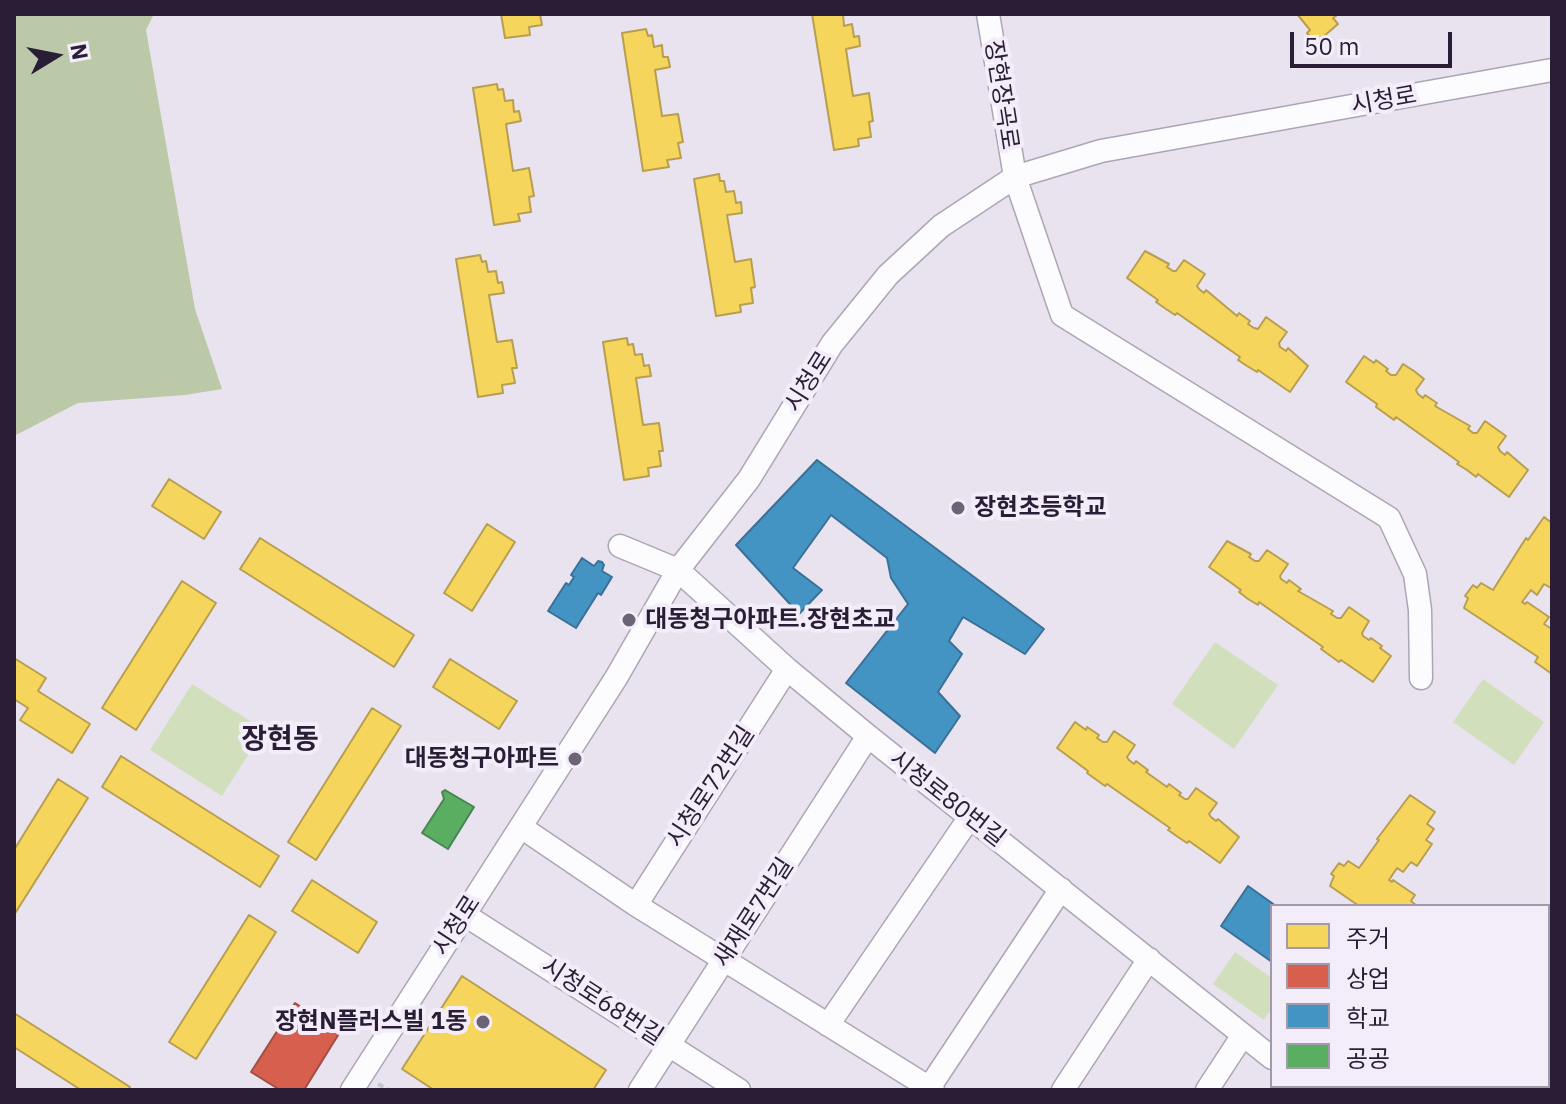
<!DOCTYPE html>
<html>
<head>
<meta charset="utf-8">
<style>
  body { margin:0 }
  #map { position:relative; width:1566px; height:1104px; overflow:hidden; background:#e9e3f0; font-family:"IBM Plex Sans","Noto Sans KR",sans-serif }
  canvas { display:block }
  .frame { position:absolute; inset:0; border:16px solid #291e35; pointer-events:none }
  .legend { position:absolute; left:1270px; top:904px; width:280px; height:184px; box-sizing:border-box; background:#f3edfa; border:2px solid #a29aab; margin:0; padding:10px 14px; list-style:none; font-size:24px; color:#291e35 }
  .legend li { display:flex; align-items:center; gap:16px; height:40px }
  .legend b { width:40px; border:2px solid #a29aab }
  .north { position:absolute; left:16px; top:16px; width:80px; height:80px; -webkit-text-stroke:6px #f3edfa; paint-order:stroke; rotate:80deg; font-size:22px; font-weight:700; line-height:32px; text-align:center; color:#291e35 }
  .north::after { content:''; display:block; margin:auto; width:28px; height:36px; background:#291e35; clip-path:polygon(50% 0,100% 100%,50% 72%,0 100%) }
  .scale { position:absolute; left:1290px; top:32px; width:162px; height:36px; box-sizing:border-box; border:4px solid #291e35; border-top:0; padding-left:10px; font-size:24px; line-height:28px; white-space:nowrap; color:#291e35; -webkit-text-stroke:6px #f3edfa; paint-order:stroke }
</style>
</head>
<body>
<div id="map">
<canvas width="1566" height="1104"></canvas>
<div class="frame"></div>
<ul class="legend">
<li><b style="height:22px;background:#f6d55c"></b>주거</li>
<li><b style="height:22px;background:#d6604d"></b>상업</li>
<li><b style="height:22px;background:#4393c3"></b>학교</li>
<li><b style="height:22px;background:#5aae61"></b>공공</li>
</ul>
<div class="north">N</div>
<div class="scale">50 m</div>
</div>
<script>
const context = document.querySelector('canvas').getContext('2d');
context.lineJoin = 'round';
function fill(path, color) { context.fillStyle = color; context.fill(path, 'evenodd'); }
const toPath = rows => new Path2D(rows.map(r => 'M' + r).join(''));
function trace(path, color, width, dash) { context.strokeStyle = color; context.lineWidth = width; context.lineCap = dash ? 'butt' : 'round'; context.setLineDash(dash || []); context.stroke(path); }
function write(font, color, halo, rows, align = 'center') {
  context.font = font + ' "IBM Plex Sans","Noto Sans KR",sans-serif'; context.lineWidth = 8; context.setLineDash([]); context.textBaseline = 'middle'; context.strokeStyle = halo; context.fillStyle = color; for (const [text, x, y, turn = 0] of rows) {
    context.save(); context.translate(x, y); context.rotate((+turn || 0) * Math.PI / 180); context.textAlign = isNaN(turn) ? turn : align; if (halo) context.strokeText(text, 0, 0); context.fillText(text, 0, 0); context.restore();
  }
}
fill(toPath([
  [1215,642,1278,685,1234,749,1172,704],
  [1483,679,1544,722,1514,765,1453,722],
  [192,684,264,730,222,796,150,750],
  [1235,952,1272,978,1272,1008,1264,1020,1213,984]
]), '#d2dfbd');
fill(toPath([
  [14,14,154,14,146,30,195,309,222,389,185,395,78,403,14,436]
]), '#bcc9a8');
const homes = toPath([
  [501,14,540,14,542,25,529,27,530,35,505,38,501,14],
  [812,14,843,14,844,26,852,24,854,37,859,36,860,46,846,49,853,96,869,93,873,121,869,122,871,137,858,139,859,146,834,150,812,14],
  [1297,14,1334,14,1336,16,1333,18,1338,24,1316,43,1307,33,1310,30,1297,14],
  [646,29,648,36,652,35,654,47,662,45,663,57,668,57,670,67,655,70,662,116,678,114,683,142,678,143,681,158,667,160,669,167,643,171,622,33,646,29],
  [497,84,498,90,503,89,505,101,513,100,514,112,519,111,521,121,506,124,513,171,529,168,534,196,529,197,531,212,518,214,520,221,494,225,473,88,497,84],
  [719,174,720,181,724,181,726,192,734,191,736,203,741,202,742,213,727,215,735,262,751,259,755,287,751,288,753,303,740,305,741,312,716,316,694,179,719,174],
  [1145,251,1169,264,1167,267,1173,271,1176,271,1184,260,1205,274,1197,286,1199,289,1204,293,1206,290,1237,316,1239,313,1250,321,1248,324,1254,328,1258,329,1266,317,1287,332,1279,343,1280,347,1286,351,1288,348,1308,366,1290,392,1258,370,1257,372,1247,366,1238,360,1240,357,1177,313,1175,315,1166,309,1156,302,1158,300,1127,278,1145,251],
  [480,255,482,262,486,261,488,272,496,271,498,283,502,282,504,293,489,295,497,342,512,340,517,368,512,368,515,383,502,385,503,393,478,397,456,259,480,255],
  [627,338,628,345,633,344,635,355,642,354,644,366,649,365,651,376,636,378,643,425,659,423,663,451,659,451,661,466,648,468,649,476,624,480,603,342,627,338],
  [1364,356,1374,363,1376,360,1388,369,1386,371,1391,375,1396,375,1403,364,1414,371,1424,379,1416,390,1418,394,1423,398,1425,395,1437,403,1435,406,1470,426,1468,429,1473,433,1477,433,1485,421,1506,436,1498,447,1500,451,1505,455,1507,452,1528,470,1509,497,1478,474,1476,477,1467,470,1457,464,1459,462,1396,417,1394,420,1376,407,1377,404,1346,382,1364,356],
  [169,479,221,512,204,539,152,506,169,479],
  [1544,517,1552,523,1552,586,1551,588,1544,584,1537,595,1531,590,1522,602,1525,604,1527,602,1549,617,1544,624,1552,629,1552,674,1535,662,1538,657,1464,608,1468,598,1465,596,1473,585,1477,588,1481,583,1493,590,1526,538,1528,540,1544,517],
  [487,524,515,542,472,611,444,593,487,524],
  [260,538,414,635,394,667,240,569,260,538],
  [1227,541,1251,554,1249,557,1255,561,1259,561,1267,550,1288,564,1280,576,1281,579,1287,583,1289,580,1301,589,1298,591,1333,611,1331,614,1337,618,1341,618,1349,607,1369,621,1362,633,1363,636,1369,640,1371,638,1382,646,1380,648,1391,656,1373,682,1341,660,1339,662,1321,649,1323,647,1259,602,1258,605,1248,599,1239,592,1241,590,1209,567,1227,541],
  [182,581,216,603,136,730,102,708,182,581],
  [14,658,46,678,38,691,90,724,72,753,20,720,28,708,14,699,14,658],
  [450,659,517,701,499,729,433,687,450,659],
  [372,708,401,726,316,860,288,842,372,708],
  [1075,722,1086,730,1087,727,1099,735,1097,738,1103,742,1107,742,1114,731,1135,745,1127,757,1129,760,1134,764,1136,761,1148,770,1146,772,1167,787,1169,784,1181,793,1179,795,1185,799,1188,799,1196,788,1217,803,1209,814,1211,817,1216,821,1218,819,1239,837,1220,863,1189,841,1187,843,1178,837,1168,830,1170,828,1107,784,1105,786,1087,773,1088,771,1057,748,1075,722],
  [121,756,279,856,260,887,102,787,121,756],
  [58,779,88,798,14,915,14,850,58,779],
  [1410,795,1435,812,1427,824,1434,829,1426,840,1432,844,1417,866,1411,862,1403,872,1397,868,1389,880,1392,882,1393,880,1415,895,1411,901,1417,906,1359,906,1330,886,1334,876,1331,874,1339,863,1344,866,1348,861,1359,868,1379,840,1377,839,1410,795],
  [312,880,377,922,358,953,292,911,312,880],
  [249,915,276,932,196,1059,169,1042,249,915],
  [462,976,606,1070,593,1090,434,1090,402,1069,462,976],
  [14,1013,130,1087,128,1090,81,1090,14,1047,14,1013]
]);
fill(homes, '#f6d55c');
trace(homes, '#b89e50', 2);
const shops = toPath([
  [295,1003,340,1032,304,1090,280,1090,251,1072,295,1003]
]);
fill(shops, '#d6604d');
trace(shops, '#a24c46', 2);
const schools = toPath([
  [817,460,1044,629,1025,654,963,617,949,641,962,654,938,692,960,716,935,753,846,683,908,604,891,578,887,558,831,515,793,568,822,590,799,614,736,545,817,460],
  [582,558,594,566,598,561,602,562,604,565,602,571,612,577,601,595,598,593,576,628,548,611,566,583,569,585,574,577,571,575,582,558],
  [1248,886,1276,906,1272,906,1272,962,1221,926,1248,886]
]);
fill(schools, '#4393c3');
trace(schools, '#3b7098', 2);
const public = toPath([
  [445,790,474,807,448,849,422,833,444,799,442,792,445,790]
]);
fill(public, '#5aae61');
trace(public, '#4b8354', 2);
const minor = toPath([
  [988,14,1015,177,1062,315,1389,518,1415,574,1420,610,1421,678],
  [620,546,678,570,787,669,868,736,1272,1058],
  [521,827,636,905,933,1090],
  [636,905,787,669],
  [465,915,739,1090],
  [828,1025,970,817],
  [1307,1086,1312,1090],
  [929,1088,1061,889],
  [352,1090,616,678,678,570,749,479,832,344,888,275,941,226,1015,177,1101,151,1552,70],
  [640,1090,868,736],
  [1063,1090,1149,959],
  [1207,1090,1243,1035]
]);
trace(minor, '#ada5b5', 25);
trace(toPath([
  [378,1084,389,1090]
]), '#c7c5cc', 4, [6, 4]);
trace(minor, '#fcfbfd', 22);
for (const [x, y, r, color] of [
  [958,508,8,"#6c6376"],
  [629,620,8,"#6c6376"],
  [575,759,8,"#6c6376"],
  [483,1022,8,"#6c6376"]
]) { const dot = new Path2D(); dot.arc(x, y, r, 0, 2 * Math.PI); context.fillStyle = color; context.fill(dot); trace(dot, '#f3edfa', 3); }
write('24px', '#291e35', '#f3edfa', [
  ["장현장곡로",1001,95,81],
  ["시청로",1384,101,-10],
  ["시청로",809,382,-58],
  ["시청로72번길",711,787,-57],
  ["시청로80번길",947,799,38],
  ["새재로7번길",754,913,-57],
  ["시청로",457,926,-57],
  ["시청로68번길",602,1002,33]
]);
write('bold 24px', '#291e35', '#f3edfa', [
  ["장현초등학교",974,508],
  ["대동청구아파트.장현초교",645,620],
  ["대동청구아파트",559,759,"right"],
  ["장현N플러스빌 1동",467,1022,"right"]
], 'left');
write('bold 28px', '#291e35', '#f3edfa', [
  ["장현동",280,740]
]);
</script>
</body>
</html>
